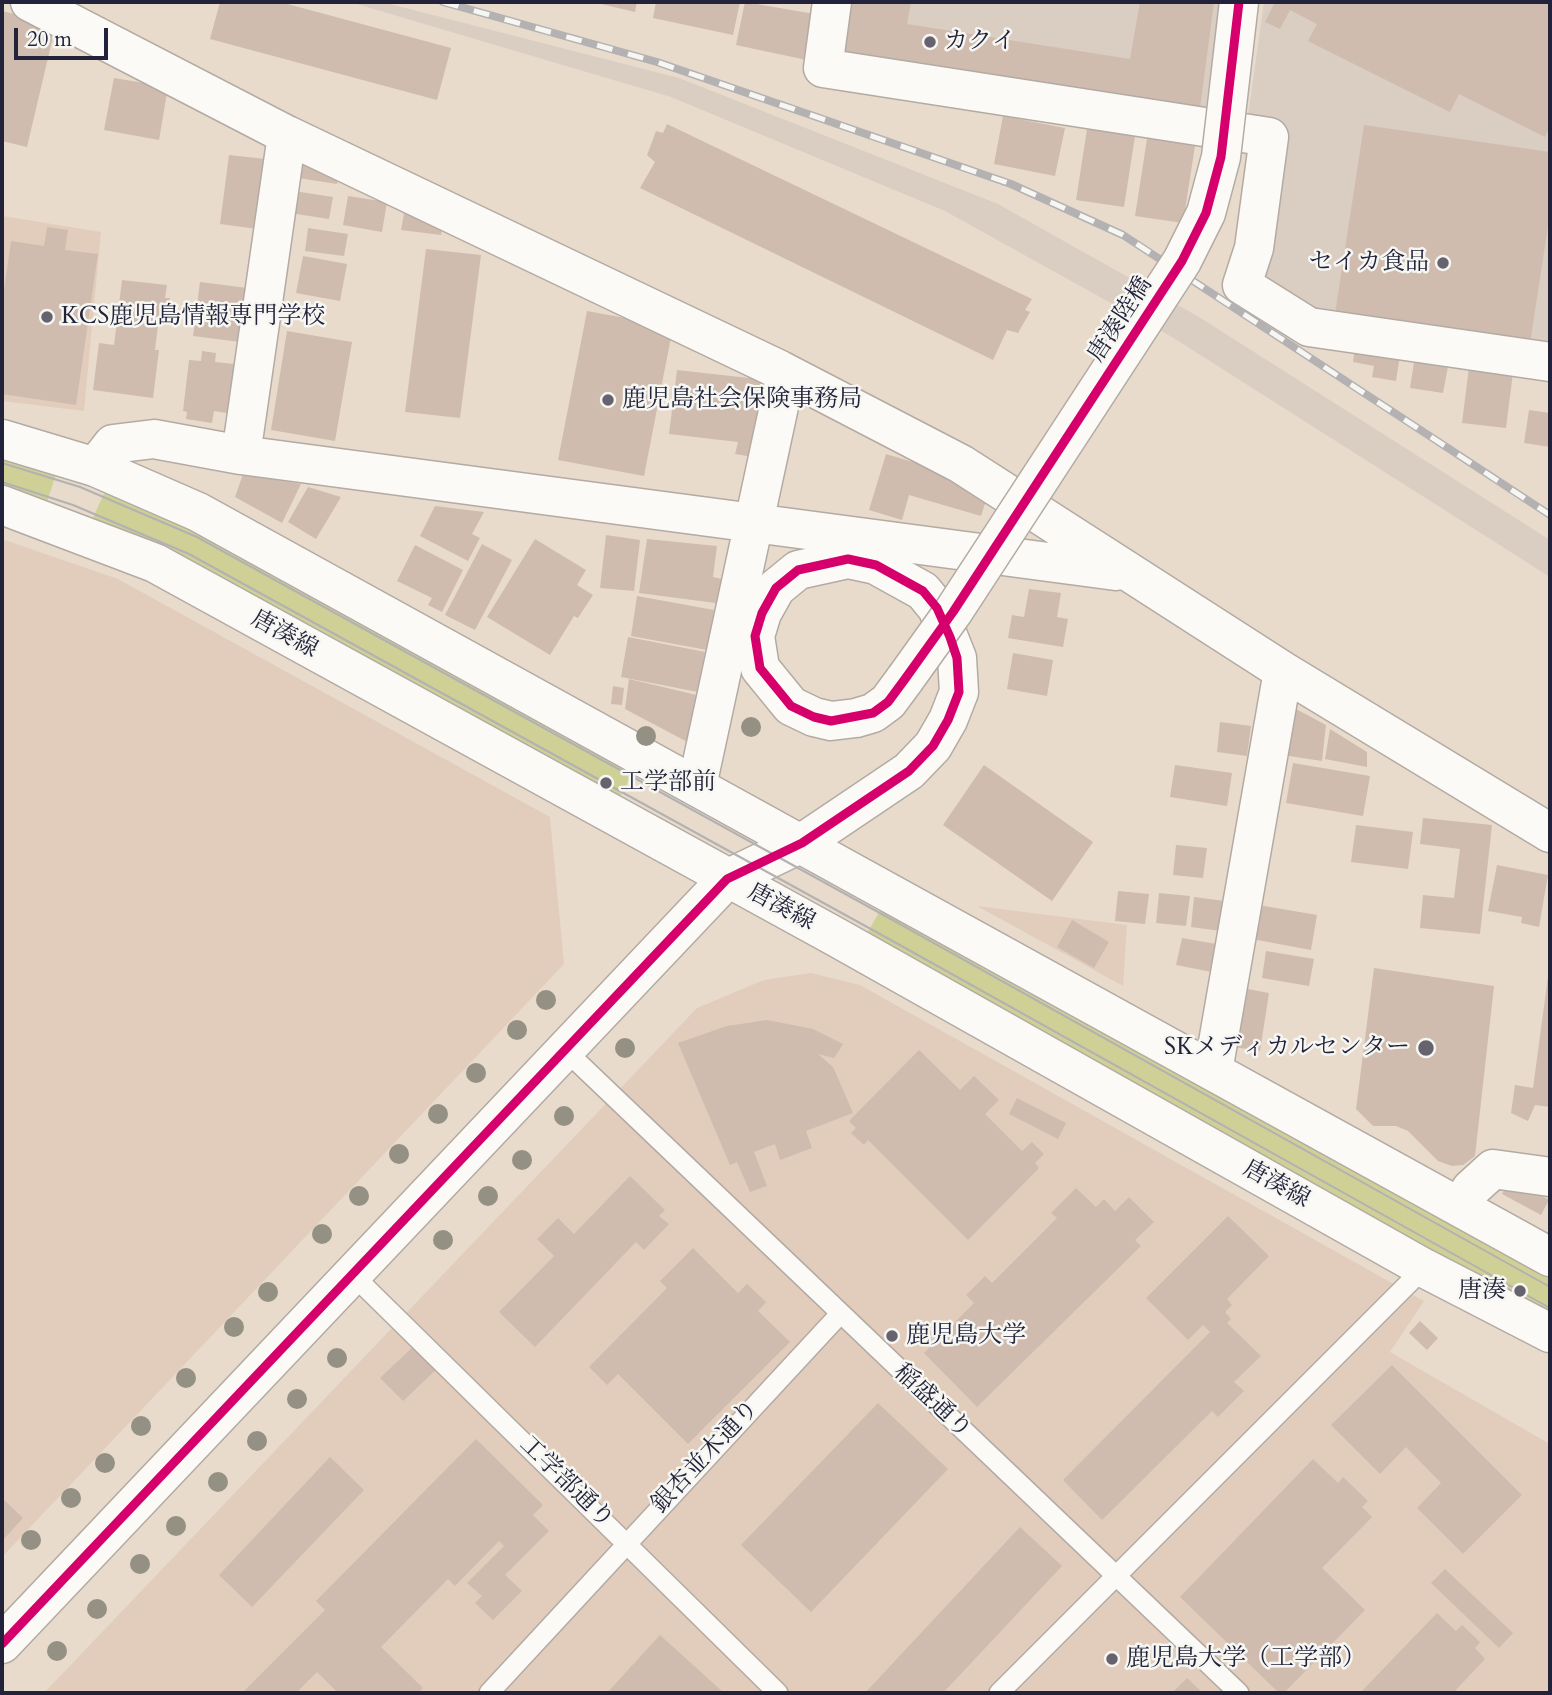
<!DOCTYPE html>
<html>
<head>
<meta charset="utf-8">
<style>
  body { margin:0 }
  #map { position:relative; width:1552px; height:1695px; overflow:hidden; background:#e8dbcc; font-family:Cardo,serif }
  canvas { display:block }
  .frame { position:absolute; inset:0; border:4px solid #22223b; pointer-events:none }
  .scale { position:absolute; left:14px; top:28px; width:94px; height:32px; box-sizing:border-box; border:4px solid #22223b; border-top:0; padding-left:9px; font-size:21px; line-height:24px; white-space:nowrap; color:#22223b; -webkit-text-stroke:5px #f6f6f2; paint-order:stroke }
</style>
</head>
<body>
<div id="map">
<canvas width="1552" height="1695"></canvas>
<div class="frame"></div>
<div class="scale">20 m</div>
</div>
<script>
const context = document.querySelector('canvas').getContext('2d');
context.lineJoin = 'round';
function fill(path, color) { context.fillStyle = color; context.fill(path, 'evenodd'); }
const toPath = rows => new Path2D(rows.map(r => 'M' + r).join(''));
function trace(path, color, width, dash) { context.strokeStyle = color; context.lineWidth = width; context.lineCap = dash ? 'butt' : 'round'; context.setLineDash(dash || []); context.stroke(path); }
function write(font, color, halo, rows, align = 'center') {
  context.font = font + ' Cardo,"Noto Serif JP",serif'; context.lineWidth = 5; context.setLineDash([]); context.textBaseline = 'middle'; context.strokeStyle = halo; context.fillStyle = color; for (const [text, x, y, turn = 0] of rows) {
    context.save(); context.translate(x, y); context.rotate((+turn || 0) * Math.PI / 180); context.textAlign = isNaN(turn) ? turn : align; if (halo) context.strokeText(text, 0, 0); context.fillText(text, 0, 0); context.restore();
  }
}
fill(toPath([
  [3,216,101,232,84,411,2,401],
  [2,539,118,579,550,817,564,964,2,1557],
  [977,906,1127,925,1123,986],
  [811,973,860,985,1424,1301,1390,1352,1550,1444,1550,1693,44,1693,697,1008,764,980]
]), '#e2cdbc');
fill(toPath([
  [350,2,382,2,679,78,998,204,1199,317,1550,540,1550,577,1172,337,945,211,671,97],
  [842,2,1220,2,1205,114,833,61],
  [1264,2,1550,2,1550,357,1320,323,1259,277,1247,123]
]), '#dacdc2');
fill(toPath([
  [2,455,57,471,47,502,2,489],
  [106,489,142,504,634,771,618,800,128,533,93,518],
  [881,909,1550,1278,1550,1316,865,937]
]), '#ced096');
fill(toPath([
  [220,2,280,2,451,48,437,100,210,39],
  [593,2,637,2,635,12],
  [656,2,740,2,733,35,653,18],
  [745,2,826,16,816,62,736,45],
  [846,2,911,2,907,24,1130,59,1140,2,1214,2,1200,108,838,61],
  [1275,2,1550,2,1550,126,1545,137,1459,94,1450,112,1308,41,1317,24,1290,10,1280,29,1265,22],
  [2,11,56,24,27,147,2,141],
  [114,78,168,87,159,140,104,130],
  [1090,110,1138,117,1124,207,1076,200],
  [1003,116,1065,128,1055,176,994,164],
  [667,124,1032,299,1025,310,1030,312,1018,333,1007,330,993,360,640,188,655,162,647,155,656,131,663,133],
  [1364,125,1550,152,1550,213,1530,343,1335,314],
  [1149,126,1197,133,1183,223,1135,216],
  [229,155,274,160,265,230,220,224],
  [301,156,340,162,337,184,298,178],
  [294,191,333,197,329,219,290,213],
  [348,196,387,202,382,232,343,225],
  [405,208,444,214,441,235,401,230],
  [47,227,68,230,65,250,98,254,76,405,2,394,2,304,11,241,44,246],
  [308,228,348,234,344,256,305,251],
  [426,249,481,255,460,418,405,412],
  [303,256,347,264,340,301,296,293],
  [122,280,167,285,165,298,170,298,167,317,159,316,155,350,159,350,153,398,93,390,99,343,114,345],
  [200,282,255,289,248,343,193,336],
  [587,311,673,327,644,476,558,460],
  [287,331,352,342,335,441,271,430],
  [1356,341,1401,349,1396,381,1372,377,1374,366,1353,362],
  [202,351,216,353,215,362,243,365,240,392,230,391,227,413,214,411,212,423,186,419,187,412,183,411,189,360,201,361],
  [1415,356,1449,361,1443,393,1410,388],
  [1470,359,1514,365,1506,428,1462,423],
  [677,370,767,380,759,458,735,454,738,442,669,434],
  [1529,410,1550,413,1550,447,1524,443],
  [886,454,991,485,981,516,909,495,902,520,869,510],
  [243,474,301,484,282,523,235,497],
  [308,487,341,497,316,539,288,522],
  [435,506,484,512,472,534,480,538,468,561,420,536],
  [606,535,640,540,634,591,600,588],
  [535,539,586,570,577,585,593,595,578,618,574,616,550,655,487,617],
  [647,539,717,546,713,577,726,580,723,604,639,593],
  [482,544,512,560,475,630,445,615],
  [415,545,463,570,442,612,428,605,432,598,397,581],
  [1029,589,1061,593,1057,617,1068,619,1063,647,1008,638,1012,615,1024,617],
  [637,596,714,610,707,650,631,636],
  [628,637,705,652,698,692,621,677],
  [1013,653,1053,660,1047,696,1007,689],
  [629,679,701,696,695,746,625,709],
  [613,686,624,688,622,705,611,704],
  [1283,702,1326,725,1322,761,1276,754],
  [1220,722,1251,726,1247,756,1217,752],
  [1330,729,1367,752,1367,767,1325,759],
  [1293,763,1370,776,1363,816,1286,803],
  [984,765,1093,842,1052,901,943,825],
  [1175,765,1232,773,1227,806,1170,797],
  [1423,818,1492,825,1480,934,1420,928,1423,895,1454,898,1460,849,1420,844],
  [1356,825,1413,832,1408,869,1351,862],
  [1176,845,1207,848,1203,878,1173,875],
  [1497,865,1548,875,1539,927,1521,923,1522,917,1488,911],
  [1118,891,1149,894,1145,924,1115,921],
  [1159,893,1190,896,1186,926,1156,923],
  [1194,897,1225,901,1221,931,1191,927],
  [1258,905,1317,915,1311,950,1252,939],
  [1072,920,1109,942,1094,968,1057,947],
  [1182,938,1222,945,1217,973,1176,965],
  [1266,951,1314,959,1309,986,1262,978],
  [1374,968,1494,986,1475,1156,1463,1165,1452,1166,1438,1161,1408,1131,1396,1126,1373,1126,1356,1109],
  [1549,969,1550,1107,1535,1105,1528,1121,1511,1113,1515,1085,1533,1088],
  [1237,987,1269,993,1260,1051,1227,1046],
  [767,1020,813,1029,843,1044,834,1058,818,1054,833,1067,853,1113,806,1131,812,1148,780,1160,775,1144,754,1152,767,1186,750,1192,737,1162,730,1165,678,1043,727,1026],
  [919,1050,960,1090,974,1076,999,1100,985,1114,1022,1151,1032,1142,1044,1154,1035,1163,1039,1168,968,1240,868,1140,864,1145,851,1133,856,1128,849,1121],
  [1017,1098,1066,1123,1058,1139,1009,1114],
  [630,1176,665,1210,659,1216,669,1224,644,1250,636,1242,535,1347,499,1312,554,1256,537,1239,558,1218,574,1234],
  [1511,1178,1549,1200,1541,1215,1502,1194],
  [1076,1188,1096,1207,1104,1199,1115,1211,1129,1197,1154,1222,1135,1240,1141,1246,977,1407,924,1353,974,1303,966,1295,985,1276,992,1283,1057,1218,1051,1213],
  [1228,1216,1269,1256,1227,1299,1232,1305,1225,1312,1231,1319,1227,1323,1261,1356,1234,1382,1244,1391,1218,1417,1212,1411,1102,1520,1063,1480,1210,1332,1203,1325,1188,1340,1146,1298],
  [693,1248,738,1293,747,1284,766,1302,758,1311,790,1342,688,1444,618,1374,607,1385,589,1367,667,1288,660,1281],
  [1420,1321,1438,1338,1427,1350,1409,1333],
  [418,1342,440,1366,403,1401,380,1378],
  [1392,1365,1522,1495,1463,1554,1417,1508,1441,1483,1406,1447,1380,1474,1331,1425],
  [878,1403,948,1469,811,1612,741,1545],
  [476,1439,543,1505,533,1515,549,1531,505,1575,522,1591,493,1620,475,1603,482,1596,467,1583,504,1546,499,1541,455,1586,448,1579,381,1647,423,1688,418,1693,338,1693,317,1672,296,1693,242,1693,325,1610,316,1601],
  [330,1457,364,1490,252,1607,219,1575],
  [1313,1459,1338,1483,1343,1477,1368,1501,1362,1507,1372,1517,1322,1568,1365,1610,1284,1693,1279,1693,1180,1597],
  [2,1498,23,1518,2,1541],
  [1020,1527,1062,1566,943,1693,865,1693],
  [1445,1569,1513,1633,1499,1648,1431,1583],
  [1437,1613,1456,1631,1462,1625,1480,1642,1475,1648,1485,1659,1453,1693,1360,1693],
  [660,1635,724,1693,607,1693],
  [1187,1678,1203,1693,1172,1693]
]), '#cfbcaf');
const lane = toPath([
  [566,1051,1239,1693],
  [353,1275,778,1693],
  [489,1693,840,1314],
  [999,1693,1424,1268]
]);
const street = toPath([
  [30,2,287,135,780,370,961,464,1283,671,1550,833],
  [832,2,823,68,1269,137,1254,248,1242,285,1309,327,1550,362],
  [241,455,287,135],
  [95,467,113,444,154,439,241,455,1116,571],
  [697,786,786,374],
  [1213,1071,1283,671],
  [1461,1207,1471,1189,1493,1169,1550,1177]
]);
const secondary = toPath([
  [2,439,95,467,198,512,1550,1257],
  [2,505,155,563,836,937,1424,1268,1550,1333],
  [2,1644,727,879,802,843,909,771,933,746,948,720,959,692,957,658,937,608,923,591,876,565,848,559,798,570,776,588,762,613,755,636,760,668,791,706,814,717,831,721,856,718,873,713,888,702,905,679]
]);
trace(lane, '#b3aba3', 22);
trace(street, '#b3aba3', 41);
trace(secondary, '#b3aba3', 41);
trace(lane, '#fcfaf7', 19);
trace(street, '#fcfaf7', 38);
trace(secondary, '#fcfaf7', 38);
trace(toPath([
  [2,463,80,487,197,537,898,923,1550,1287],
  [2,482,73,505,189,554,889,939,1550,1308]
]), '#b3b1b2', 2);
const rail = toPath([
  [443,2,657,62,1011,184,1123,235,1550,515]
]);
trace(rail, '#b3b1b2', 8);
trace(rail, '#f6f6f2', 5, [16]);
const secondaryBridge = toPath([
  [905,679,953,612,1182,261,1206,213,1221,157,1239,2]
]);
trace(secondaryBridge, '#b3aba3', 41, []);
trace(secondaryBridge, '#fcfaf7', 38);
trace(toPath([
  [2,1644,727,879,802,843,909,771,933,746,948,720,959,692,957,658,950,637,937,608,923,591,876,565,848,559,798,570,776,588,762,613,755,636,760,668,791,706,814,717,831,721,873,713,888,702,905,679,953,612,1182,261,1206,213,1221,157,1239,2]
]), '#d6006c', 9);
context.fillStyle = '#949184';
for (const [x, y] of [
  [751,727],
  [646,736],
  [546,1000],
  [517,1030],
  [625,1048],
  [476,1073],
  [438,1114],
  [564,1116],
  [399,1154],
  [522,1160],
  [359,1196],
  [488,1196],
  [322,1234],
  [443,1240],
  [268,1292],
  [234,1327],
  [337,1358],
  [186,1378],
  [297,1399],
  [141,1426],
  [257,1441],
  [105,1463],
  [218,1482],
  [71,1498],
  [176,1526],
  [31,1540],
  [140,1564],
  [97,1609],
  [57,1651]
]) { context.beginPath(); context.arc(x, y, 10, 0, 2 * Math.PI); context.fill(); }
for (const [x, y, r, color] of [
  [930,42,7,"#67636e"],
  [1443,263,7,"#67636e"],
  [47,317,7,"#67636e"],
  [608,400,7,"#67636e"],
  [606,783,7,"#67636e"],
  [1426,1048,9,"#67636e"],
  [1520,1291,7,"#67636e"],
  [892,1336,7,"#67636e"],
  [1112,1659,7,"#67636e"]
]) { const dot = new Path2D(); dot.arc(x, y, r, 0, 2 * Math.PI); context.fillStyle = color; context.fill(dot); trace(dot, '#f6f6f2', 2.5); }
write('24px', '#22223b', '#f6f6f2', [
  ["カクイ",944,42],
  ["セイカ食品",1429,263,"right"],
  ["KCS鹿児島情報専門学校",61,317],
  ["鹿児島社会保険事務局",622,400],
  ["工学部前",620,783],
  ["SKメディカルセンター",1410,1048,"right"],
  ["唐湊",1506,1291,"right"],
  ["鹿児島大学",906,1336],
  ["鹿児島大学（工学部）",1126,1659]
], 'left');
write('24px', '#22223b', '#f6f6f2', [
  ["唐湊陸橋",1121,320,-57],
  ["唐湊線",284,635,29],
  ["唐湊線",781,908,28],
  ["唐湊線",1276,1185,29],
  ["稲盛通り",932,1402,43],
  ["銀杏並木通り",706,1457,-47],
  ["工学部通り",566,1483,44]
]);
</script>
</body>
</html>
